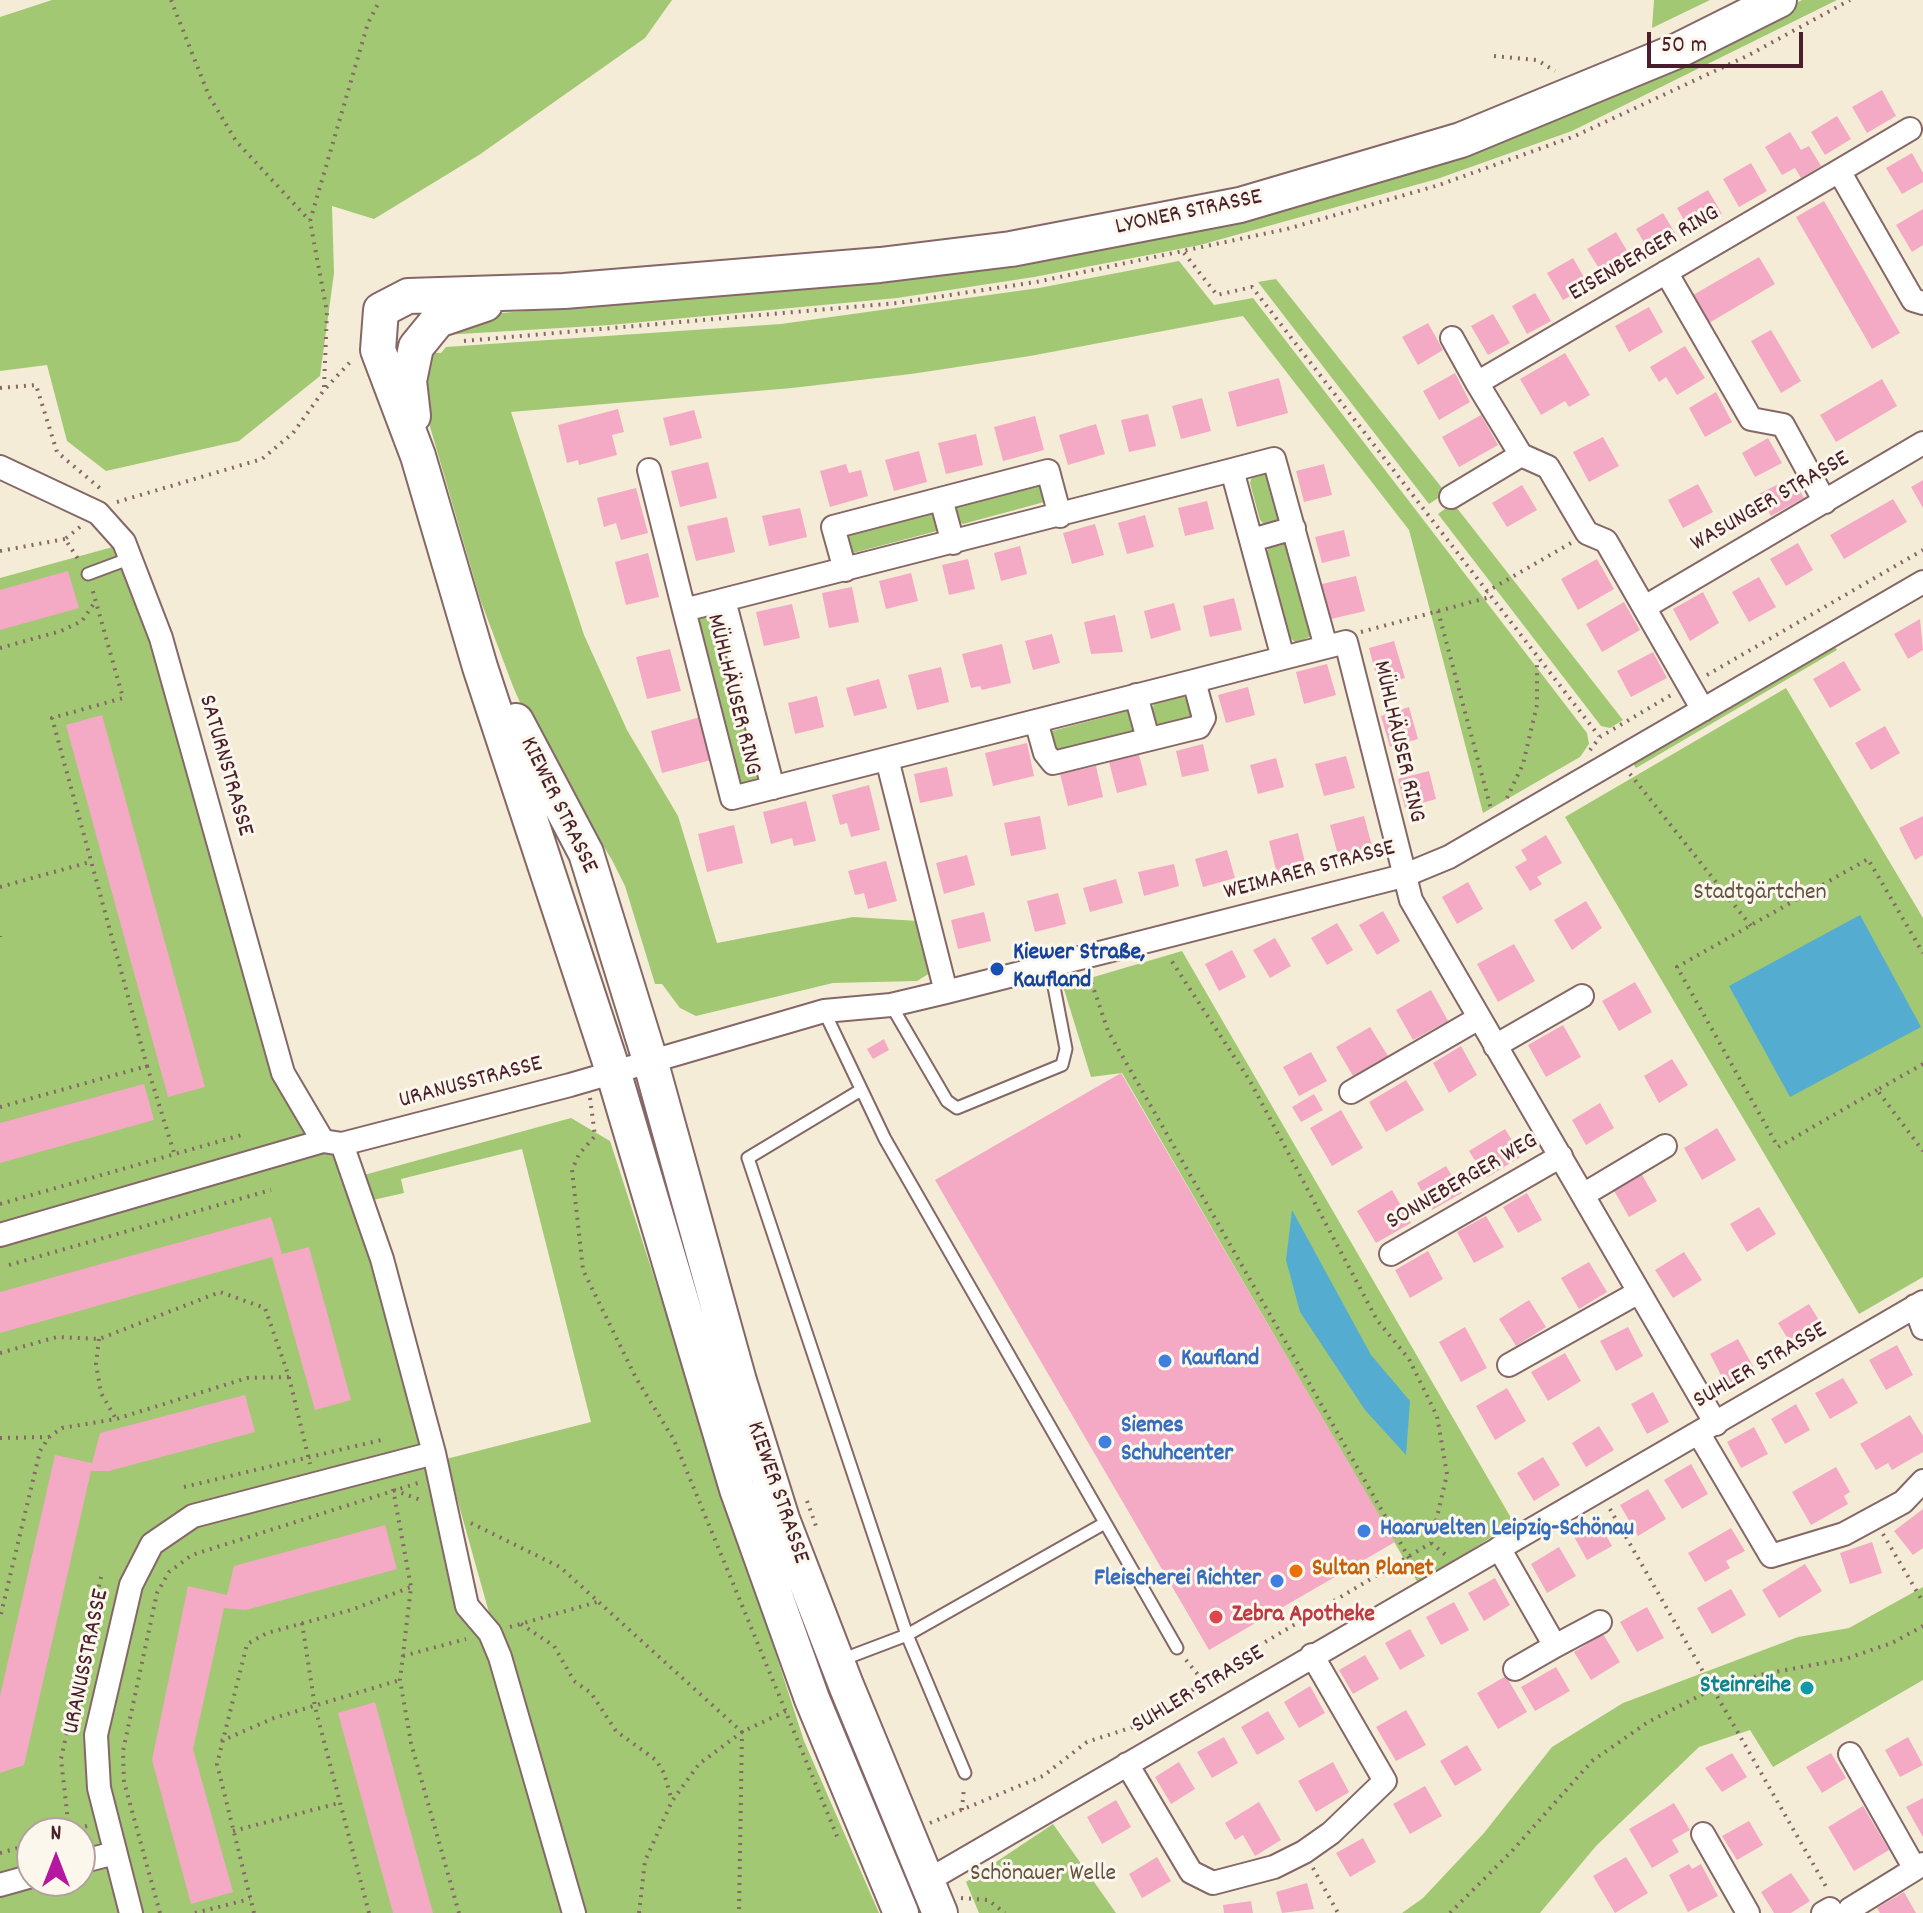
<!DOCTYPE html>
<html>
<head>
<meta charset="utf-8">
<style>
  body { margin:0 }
  #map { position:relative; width:1923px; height:1913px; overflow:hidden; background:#f5ecd7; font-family:Dekko,sans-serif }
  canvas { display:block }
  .north { position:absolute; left:16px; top:1817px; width:80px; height:80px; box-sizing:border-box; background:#fbf7ec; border:2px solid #b4a19f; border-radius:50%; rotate:0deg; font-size:22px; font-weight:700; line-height:32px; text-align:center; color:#4a1f2b }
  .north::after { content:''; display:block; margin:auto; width:28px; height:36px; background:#b5179e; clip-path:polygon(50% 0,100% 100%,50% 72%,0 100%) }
  .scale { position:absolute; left:1647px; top:32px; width:156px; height:36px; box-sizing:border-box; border:4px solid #4a1f2b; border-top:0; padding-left:10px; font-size:24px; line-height:28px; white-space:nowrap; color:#4a1f2b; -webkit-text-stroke:6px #fbf7ec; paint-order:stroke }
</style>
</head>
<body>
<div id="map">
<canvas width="1923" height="1913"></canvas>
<div class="north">N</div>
<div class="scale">50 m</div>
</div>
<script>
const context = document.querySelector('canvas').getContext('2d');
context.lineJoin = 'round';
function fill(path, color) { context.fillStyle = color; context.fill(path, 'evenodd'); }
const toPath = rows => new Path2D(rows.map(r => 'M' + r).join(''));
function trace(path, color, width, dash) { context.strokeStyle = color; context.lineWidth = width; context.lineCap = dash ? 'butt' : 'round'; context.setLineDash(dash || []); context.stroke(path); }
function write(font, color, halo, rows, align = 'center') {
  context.font = font + ' Dekko,sans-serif'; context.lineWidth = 6; context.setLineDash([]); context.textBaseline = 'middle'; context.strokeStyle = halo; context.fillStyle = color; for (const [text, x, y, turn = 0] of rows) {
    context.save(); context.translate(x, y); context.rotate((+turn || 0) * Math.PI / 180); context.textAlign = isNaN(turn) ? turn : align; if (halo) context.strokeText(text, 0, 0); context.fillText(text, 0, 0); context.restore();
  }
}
fill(toPath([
  [52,0,672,0,645,38,479,155,374,219,332,206,334,273,320,376,239,441,106,471,67,441,47,365,0,371,0,17],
  [1654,0,1710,0,1652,28],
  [1802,0,1837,0,1572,131,1437,179,1200,245,1034,277,897,298,610,325,443,335,477,315,851,284,1100,246,1734,36],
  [1179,261,1214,305,1253,298,1587,733,1589,744,1580,757,1483,813,1409,530,1243,316,1030,356,911,374,792,388,511,412,584,635,627,730,678,816,717,943,853,917,918,921,930,973,917,981,833,983,696,1016,680,1008,662,984,655,984,625,886,612,860,537,740,514,689,480,599,422,399,427,352,441,353,446,347,781,324,1039,288],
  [1276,279,1446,493,1429,504,1258,282],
  [1268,472,1282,521,1265,525,1260,520,1250,483,1252,476],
  [1038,479,1048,501,963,524,958,521,953,506],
  [1453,503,1623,720,1610,728,1601,726,1438,514],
  [934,509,937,531,853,553,849,551,844,532],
  [1288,540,1314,635,1296,643,1289,637,1267,551,1271,544],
  [120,545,141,591,283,1073,323,1140,342,1144,467,1606,490,1633,573,1913,0,1913,0,578],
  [32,1833,80,1833,80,1881,32,1881],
  [711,615,719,620,759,773,755,781,742,785,735,782,698,619],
  [1833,644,1837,650,1636,768,1630,760],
  [1786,688,1923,918,1923,1277,1859,1314,1565,817],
  [1184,696,1195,717,1157,727,1152,710,1154,704],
  [1127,711,1133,714,1135,736,1056,754,1049,734,1052,731],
  [1182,951,1514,1523,1418,1583,1122,1073,1091,1077,1063,986],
  [571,1118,610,1141,804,1741,879,1913,579,1913,514,1664,504,1666,446,1459,591,1422,522,1149,401,1179,404,1193,373,1200,364,1175],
  [1923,1587,1923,1680,1773,1767,1750,1730,1699,1747,1596,1846,1540,1913,1402,1913,1423,1898,1484,1833,1552,1747,1623,1703,1798,1637,1849,1628],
  [1053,1824,1116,1913,979,1913,966,1882]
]), '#a2c873');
fill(toPath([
  [1860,915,1921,1027,1790,1097,1729,986],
  [1292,1210,1371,1355,1410,1401,1406,1455,1365,1410,1300,1312,1286,1260]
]), '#54acd1');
fill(toPath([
  [1882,90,1896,116,1867,133,1852,107],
  [1837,116,1851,139,1825,155,1811,132],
  [1790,132,1801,150,1809,146,1821,166,1801,178,1795,168,1782,175,1765,147],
  [1912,153,1923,173,1923,182,1902,194,1886,168],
  [1751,163,1767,191,1739,207,1723,179],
  [1708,190,1722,214,1691,232,1677,208],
  [1824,201,1900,333,1872,349,1796,217],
  [1923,209,1923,245,1912,252,1896,225],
  [1663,213,1678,238,1651,254,1636,229],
  [1616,232,1633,261,1605,278,1587,249],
  [1759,257,1775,284,1709,323,1693,295],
  [1573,258,1589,286,1563,300,1547,273],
  [1535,293,1551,321,1527,334,1512,306],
  [1649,307,1663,332,1629,352,1615,326],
  [1493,314,1510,343,1488,355,1471,326],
  [1428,323,1443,350,1418,365,1402,337],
  [1771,330,1801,381,1781,393,1751,341],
  [1685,346,1705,378,1677,395,1666,377,1659,382,1650,367],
  [1565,353,1590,395,1569,407,1565,401,1541,415,1520,379],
  [1455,373,1470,402,1439,420,1423,391],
  [1279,378,1288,413,1237,427,1228,392],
  [1882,379,1897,406,1836,442,1820,415],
  [1716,392,1732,422,1705,437,1689,408],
  [1202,398,1211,431,1181,439,1172,406],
  [618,409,624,432,612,435,617,455,579,465,578,460,567,463,558,425],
  [694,410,702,438,670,446,663,418],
  [1148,414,1156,446,1129,452,1121,420],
  [1481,415,1498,445,1459,467,1442,437],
  [1035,416,1044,450,1003,461,994,427],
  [1096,424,1105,454,1068,465,1059,435],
  [976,434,983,465,946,474,938,443],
  [1603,437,1619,466,1589,482,1573,452],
  [1768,438,1782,463,1755,477,1742,453],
  [919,451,927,482,894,491,885,460],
  [708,462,717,498,680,507,671,471],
  [846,464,849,473,861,470,868,496,830,507,820,471],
  [1324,464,1332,495,1304,502,1296,471],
  [1792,477,1804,498,1771,516,1759,494],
  [1923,480,1923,508,1911,487],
  [1698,484,1713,512,1683,528,1668,500],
  [1522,485,1537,510,1507,527,1492,503],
  [636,488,648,533,621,540,616,523,604,527,597,498],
  [1893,499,1907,522,1844,559,1830,535],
  [1207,501,1214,529,1185,536,1178,508],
  [800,508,807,537,769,546,762,516],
  [1145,515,1154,547,1127,554,1118,523],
  [727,517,735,552,696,561,687,526],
  [1095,524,1104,555,1072,564,1063,533],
  [1344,530,1350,556,1322,563,1315,537],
  [1798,543,1813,570,1786,586,1770,559],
  [1020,546,1027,574,1001,581,994,553],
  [648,553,659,597,626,605,615,562],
  [968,559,975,589,949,595,942,565],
  [1597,559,1614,589,1578,610,1561,579],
  [68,571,79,608,0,630,0,590],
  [911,573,918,601,886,609,879,581],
  [1356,576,1365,611,1331,619,1322,584],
  [1759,577,1776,607,1749,622,1732,592],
  [852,587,859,622,829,628,822,593],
  [1703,592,1719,623,1690,641,1673,609],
  [1234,598,1242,630,1210,637,1203,606],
  [1624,602,1640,630,1602,652,1586,624],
  [1174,603,1181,630,1151,639,1144,611],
  [792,604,800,638,764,646,756,612],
  [1115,615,1123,652,1091,654,1084,622],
  [1920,619,1923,650,1908,659,1894,634],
  [1052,634,1060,663,1033,670,1025,641],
  [1394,641,1405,678,1379,686,1369,648],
  [1002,644,1011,683,982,690,980,686,971,688,962,654],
  [670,649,681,691,647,699,636,657],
  [1653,652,1667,678,1631,697,1617,671],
  [1844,661,1861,690,1830,708,1813,679],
  [1327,664,1336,695,1304,704,1296,672],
  [941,667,949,702,917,710,908,675],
  [879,679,887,708,854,716,846,688],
  [1248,687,1255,715,1226,723,1218,695],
  [817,696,824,727,795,734,788,703],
  [1409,707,1418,739,1390,747,1381,716],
  [102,715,205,1087,168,1097,66,725],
  [700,717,711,760,662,773,651,731],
  [1885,726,1900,753,1871,770,1855,743],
  [1027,743,1034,776,993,786,985,753],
  [1203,744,1209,771,1182,777,1176,751],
  [1139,755,1147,785,1117,793,1109,762],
  [1346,756,1355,788,1324,796,1315,764],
  [1276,758,1284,787,1258,794,1250,765],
  [1096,766,1103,797,1068,806,1060,774],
  [947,767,953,796,920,803,914,774],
  [1429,771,1436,799,1405,808,1398,779],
  [869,785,880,830,851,837,847,823,840,825,832,795],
  [806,801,816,841,794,846,792,838,771,844,763,812],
  [1040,816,1046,849,1011,856,1004,823],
  [1364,816,1373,850,1339,859,1330,825],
  [1923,816,1923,855,1915,860,1899,828],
  [734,825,743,863,707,872,698,834],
  [1298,833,1306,867,1277,874,1269,841],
  [1546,835,1562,863,1537,877,1542,884,1530,891,1515,867,1527,860,1521,850],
  [1227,850,1235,878,1203,887,1195,859],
  [967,855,975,885,944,894,936,863],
  [886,861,897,901,868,909,864,893,855,895,848,871],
  [1174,864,1179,886,1144,896,1138,872],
  [1116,879,1123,903,1090,912,1083,888],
  [1468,882,1483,909,1457,924,1442,897],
  [1058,893,1066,924,1035,932,1027,901],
  [1586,901,1602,928,1572,950,1554,920],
  [1383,911,1400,941,1377,955,1359,925],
  [984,912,991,941,958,949,951,920],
  [1337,923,1353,950,1327,965,1311,938],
  [1275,938,1291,966,1270,978,1253,950],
  [1514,944,1535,981,1498,1002,1477,964],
  [1232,950,1246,977,1219,991,1205,964],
  [1635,982,1652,1012,1619,1031,1602,1001],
  [1431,990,1448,1021,1413,1040,1396,1010],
  [1563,1025,1581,1057,1546,1077,1528,1045],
  [1370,1027,1388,1056,1353,1076,1336,1047],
  [884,1039,889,1050,873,1059,867,1049],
  [1461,1046,1477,1075,1449,1093,1433,1063],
  [1311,1052,1327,1081,1299,1096,1283,1067],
  [1672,1059,1688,1085,1659,1103,1644,1076],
  [1121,1073,1395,1542,1209,1650,935,1180],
  [1406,1080,1424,1110,1386,1132,1369,1102],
  [144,1084,154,1120,0,1163,0,1123],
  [1314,1094,1323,1110,1301,1122,1292,1107],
  [1600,1103,1614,1128,1586,1145,1572,1120],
  [1341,1110,1363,1148,1332,1166,1310,1128],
  [1717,1128,1736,1160,1702,1180,1684,1148],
  [1505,1129,1522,1156,1486,1178,1469,1151],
  [1446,1166,1462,1193,1432,1210,1417,1183],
  [1641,1173,1657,1201,1629,1217,1613,1189],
  [1392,1190,1411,1223,1376,1243,1357,1211],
  [1527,1193,1542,1220,1518,1233,1503,1207],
  [1759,1207,1776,1234,1747,1252,1730,1224],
  [1486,1216,1504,1247,1474,1263,1457,1232],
  [271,1217,282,1254,309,1247,351,1400,315,1410,272,1257,0,1333,0,1292],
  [1428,1251,1443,1279,1410,1298,1395,1270],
  [1684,1252,1702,1280,1673,1298,1655,1270],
  [1589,1262,1607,1292,1579,1309,1561,1278],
  [1529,1300,1546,1327,1516,1346,1499,1319],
  [1809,1304,1825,1330,1794,1348,1778,1323],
  [1465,1327,1487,1368,1461,1382,1439,1342],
  [1628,1327,1643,1356,1616,1371,1600,1341],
  [1738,1339,1755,1370,1726,1385,1710,1354],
  [1897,1345,1913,1375,1886,1390,1869,1360],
  [1565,1353,1581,1381,1548,1401,1531,1372],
  [1843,1378,1858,1403,1830,1419,1815,1393],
  [1507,1388,1526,1421,1495,1440,1476,1406],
  [1653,1392,1669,1422,1647,1434,1631,1404],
  [245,1395,255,1432,109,1471,91,1471,24,1765,0,1773,0,1696,55,1455,92,1463,100,1433],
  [1796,1404,1810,1430,1785,1444,1771,1419],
  [1910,1415,1923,1436,1923,1452,1892,1470,1888,1463,1876,1470,1860,1444],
  [1599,1426,1614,1450,1586,1467,1572,1443],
  [1754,1427,1768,1454,1741,1468,1727,1442],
  [1543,1457,1560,1485,1534,1501,1517,1473],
  [1691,1464,1708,1494,1682,1509,1664,1480],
  [1836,1467,1850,1492,1844,1496,1848,1504,1811,1525,1792,1492],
  [1648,1489,1666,1519,1638,1536,1620,1505],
  [1923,1509,1923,1548,1913,1555,1894,1531],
  [1597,1519,1612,1546,1587,1560,1572,1533],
  [385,1525,397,1569,246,1610,224,1608,193,1749,233,1892,191,1904,152,1760,188,1586,227,1595,234,1566],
  [1731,1528,1745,1551,1726,1561,1730,1568,1705,1582,1688,1553],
  [1872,1542,1882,1573,1850,1584,1840,1553],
  [1559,1547,1576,1576,1547,1593,1531,1564],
  [1805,1564,1822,1591,1779,1618,1762,1590],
  [1495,1578,1510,1605,1484,1621,1468,1593],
  [1731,1589,1746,1615,1712,1634,1697,1608],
  [1454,1602,1469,1630,1441,1645,1426,1617],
  [1647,1607,1664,1638,1637,1652,1620,1622],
  [1410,1629,1425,1656,1400,1670,1385,1643],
  [1603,1634,1620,1662,1591,1680,1574,1652],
  [1365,1655,1379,1679,1353,1694,1339,1670],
  [1556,1667,1570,1691,1535,1711,1521,1687],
  [1506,1676,1527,1712,1498,1729,1477,1693],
  [1310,1686,1325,1713,1299,1728,1284,1702],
  [375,1702,398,1786,433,1913,393,1913,338,1713],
  [1406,1710,1426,1745,1396,1761,1376,1727],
  [1268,1711,1285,1739,1257,1755,1241,1727],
  [1224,1737,1238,1763,1212,1778,1197,1752],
  [1908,1737,1923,1765,1900,1777,1885,1750],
  [1467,1745,1482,1770,1455,1786,1440,1761],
  [1732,1753,1747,1777,1722,1792,1705,1768],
  [1831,1753,1846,1778,1822,1793,1806,1767],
  [1179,1762,1195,1789,1171,1804,1155,1777],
  [1333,1762,1349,1792,1316,1812,1298,1781],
  [1425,1786,1442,1816,1410,1834,1393,1804],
  [1923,1798,1923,1837,1906,1807],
  [1116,1800,1131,1827,1102,1844,1087,1817],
  [1259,1802,1281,1840,1255,1856,1243,1835,1235,1840,1225,1823],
  [1674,1803,1690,1830,1672,1840,1679,1852,1652,1868,1629,1829],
  [1863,1806,1889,1850,1854,1871,1828,1827],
  [1749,1821,1763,1845,1737,1860,1722,1836],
  [1363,1838,1376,1862,1350,1877,1336,1853],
  [1157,1857,1171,1881,1142,1898,1129,1874],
  [1626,1857,1648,1893,1615,1913,1593,1876],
  [1689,1864,1692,1869,1701,1864,1718,1896,1688,1912,1669,1875],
  [1791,1873,1810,1901,1791,1913,1774,1913,1761,1892],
  [1307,1883,1314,1909,1282,1913,1276,1892],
  [1904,1892,1916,1913,1880,1913,1877,1908],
  [1251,1901,1253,1913,1224,1913,1223,1905]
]), '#f4aac4');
const lane = toPath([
  [88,574,131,558],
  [891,1005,947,1101,957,1108,1062,1065,1066,1049,1050,966],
  [824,1011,885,1139,1177,1648],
  [861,1090,748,1158,907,1635,965,1773],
  [841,1660,907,1635,1105,1523]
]);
const street = toPath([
  [1839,171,1910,129],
  [1666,272,1751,419,1783,425,1825,502],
  [1452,338,1477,383],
  [0,467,98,513,124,542,161,638,283,1073,323,1141],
  [649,470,684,610],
  [1232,470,1274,459,1326,647],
  [1451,497,1521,455],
  [941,499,953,543],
  [1252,540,1294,528],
  [845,570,833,527,1048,471,1060,516],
  [724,600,773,788],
  [1645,607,1923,443],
  [1283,658,1232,470,684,610,732,798,1194,681,1283,658,1346,642,1411,900,1716,1424],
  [1136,695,1148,739],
  [1703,710,1606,541,1587,533,1548,467,1521,455,1477,383,1839,171,1913,300,1923,303],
  [1036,721,1045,753,1053,763,1199,727,1204,718,1194,681],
  [887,759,946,992],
  [1495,1046,1582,996],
  [1351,1092,1479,1018],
  [1583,1195,1665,1146],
  [0,1235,323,1141,342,1144,570,1085,824,1011,891,1005,946,992,1403,876,1449,857,1923,582],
  [1391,1254,1561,1156],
  [1915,1306,1923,1328],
  [1509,1365,1639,1292],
  [1699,1434,1771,1556,1844,1534,1903,1502,1923,1481],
  [434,1453,467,1606,490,1633,500,1657,574,1913],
  [1499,1548,1555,1646,1515,1669],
  [1555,1646,1600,1622],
  [1850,1754,1915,1869],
  [1127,1764,1191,1872,1213,1883,1274,1867,1304,1852,1331,1833,1385,1781,1312,1655],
  [1703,1834,1748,1913],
  [80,1862,115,1853],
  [927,1881,1923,1302],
  [0,1885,32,1876],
  [1850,1909,1923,1864],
  [131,1913,99,1788,96,1735,131,1585,152,1544,193,1516,434,1453,382,1259,342,1144],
  [1823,1913,1830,1909]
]);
const primary = toPath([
  [413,416,409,381,416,347,438,320,485,304],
  [516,721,586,853,650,1060,739,1381,782,1519,846,1685,940,1913],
  [901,1913,812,1699,737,1489,613,1071,480,667,418,456,378,350,381,310,408,296,564,291,880,265,1011,249,1240,205,1461,140,1677,51,1779,0]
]);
trace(lane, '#866767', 15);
trace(street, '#866767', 26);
trace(primary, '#866767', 38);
trace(toPath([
  [171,0,209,96,236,141,310,221],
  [1494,56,1537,60,1555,71],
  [1184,253,1217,295,1252,287,1599,736],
  [464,341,897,303,1036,282,1287,229,1439,185,1575,136,1747,56,1850,0],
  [324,387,327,312,310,221,368,23,380,0],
  [0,388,36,385,57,452,102,490],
  [117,502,262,459,293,433,324,390,353,359],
  [80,527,65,539,80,562],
  [0,551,65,539],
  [1486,592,1571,543],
  [1438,611,1491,809],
  [1361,632,1490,597],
  [0,648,61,631,82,621,95,602],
  [1707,675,1923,550],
  [1590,750,1600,737,1671,695],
  [1630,774,1751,926],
  [1507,798,1523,764,1537,705,1537,659],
  [0,887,90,862],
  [0,936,0,937],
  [1089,975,1108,1031,1409,1558],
  [1923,1064,1877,1090,1923,1151],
  [147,1066,175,1156],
  [1877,1090,1778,1147,1677,967,1868,859,1923,953],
  [590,1098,595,1136,579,1154,572,1170,583,1270,636,1378,674,1440,839,1841],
  [0,1107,147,1066,52,718,123,698,92,588],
  [0,1204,245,1134],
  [9,1265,271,1190],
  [99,1339,96,1364,101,1393,116,1419],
  [0,1353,57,1337,99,1339,220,1292,265,1308,289,1377,247,1378,116,1419,62,1428,49,1437,40,1451,0,1618],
  [289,1377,310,1464],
  [0,1438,49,1437],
  [184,1487,381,1440],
  [393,1489,411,1587,400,1680,411,1743,459,1913],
  [394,1490,423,1501],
  [807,1501,816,1526],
  [1610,1509,1828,1890],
  [471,1523,560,1567,742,1732,739,1913],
  [1883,1534,1923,1602],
  [1431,1543,1447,1556],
  [302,1623,315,1707,369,1913],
  [521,1624,554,1646,574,1681,591,1693,616,1731,656,1760,664,1773,672,1801],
  [510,1627,597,1602],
  [403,1656,466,1639],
  [1186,1660,1204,1682],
  [221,1741,274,1718,400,1680],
  [962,1810,964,1787],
  [930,1823,1043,1776,1087,1742,1145,1723,1240,1657,1431,1543,1447,1474,1437,1416,1409,1359,1377,1320,1250,1081,1169,957],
  [69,1830,61,1759,101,1577],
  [233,1831,339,1803],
  [62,1833,87,1826],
  [0,1853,32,1844],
  [1313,1868,1338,1913],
  [961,1898,988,1900,1005,1913],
  [160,1913,124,1782,123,1751,157,1593,169,1572,192,1555,421,1482],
  [195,1913,250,1899],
  [254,1913,217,1764,247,1644,267,1633,351,1610,411,1587],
  [639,1913,645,1861,672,1801,699,1764,742,1732,786,1711],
  [1450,1913,1512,1851,1592,1761,1648,1722,1713,1689,1764,1674,1845,1659,1892,1643,1923,1626]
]), '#866767', 4, [2, 6]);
trace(lane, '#fff', 11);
trace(street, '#fff', 22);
trace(primary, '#fff', 34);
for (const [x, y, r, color] of [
  [997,969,8,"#1a4fb4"],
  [1165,1361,8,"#3f7fe0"],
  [1105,1442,8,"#3f7fe0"],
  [1364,1531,8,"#3f7fe0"],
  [1296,1571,8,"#e8710a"],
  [1277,1581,8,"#3f7fe0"],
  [1216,1617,8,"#e0444e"],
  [1807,1688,8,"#0f9aa8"]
]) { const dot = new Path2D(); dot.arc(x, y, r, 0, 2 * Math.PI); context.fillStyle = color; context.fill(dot); trace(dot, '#fbf7ec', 3); }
write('24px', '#4a1f2b', '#fbf7ec', [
  ["LYONER STRASSE",1189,214,-12],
  ["EISENBERGER RING",1645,255,-30],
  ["WASUNGER STRASSE",1771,503,-30],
  ["MÜHLHÄUSER RING",732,695,76],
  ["MÜHLHÄUSER RING",1397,742,77],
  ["SATURNSTRASSE",224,766,74],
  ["KIEWER STRASSE",557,806,64],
  ["WEIMARER STRASSE",1310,872,-15],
  ["URANUSSTRASSE",471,1084,-15],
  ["SONNEBERGER WEG",1463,1183,-30],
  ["SUHLER STRASSE",1761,1367,-30],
  ["KIEWER STRASSE",776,1493,71],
  ["URANUSSTRASSE",88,1662,-78],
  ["SUHLER STRASSE",1199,1691,-31]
]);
write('24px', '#645241', '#fbf7ec', [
  ["Stadtgärtchen",1760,895],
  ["Schönauer Welle",1043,1876]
]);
write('bold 24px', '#164399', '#fbf7ec', [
  ["Kiewer Straße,",1013,955],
  ["Kaufland",1013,983]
], 'left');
write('bold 24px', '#366cbe', '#fbf7ec', [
  ["Kaufland",1181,1361],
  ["Siemes",1121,1428],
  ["Schuhcenter",1121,1456],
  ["Haarwelten Leipzig-Schönau",1380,1531],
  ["Fleischerei Richter",1261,1581,"right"]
], 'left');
write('bold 24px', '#c56008', '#fbf7ec', [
  ["Sultan Planet",1312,1571]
], 'left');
write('bold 24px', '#be3a42', '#fbf7ec', [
  ["Zebra Apotheke",1232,1617]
], 'left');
write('bold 24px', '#0d838f', '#fbf7ec', [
  ["Steinreihe",1791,1688]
], 'right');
</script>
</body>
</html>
